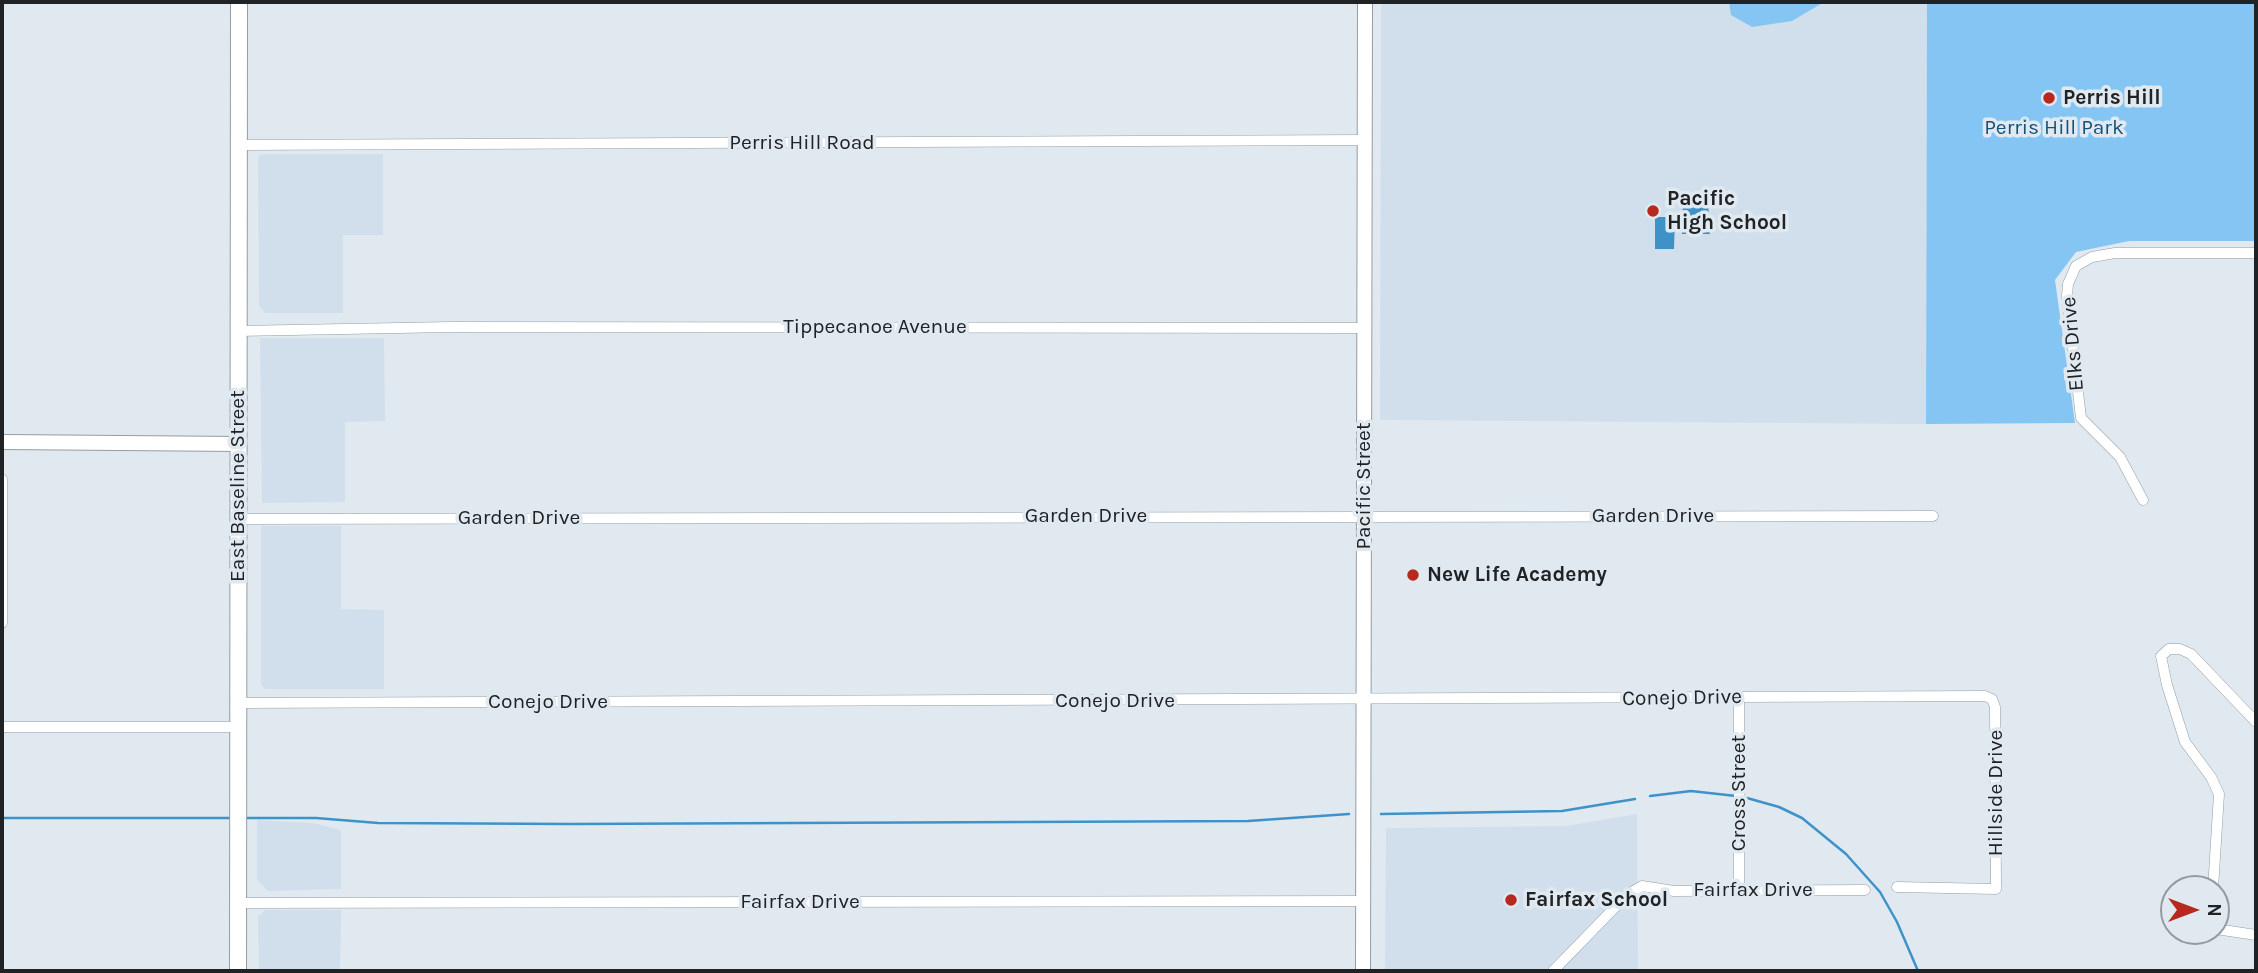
<!DOCTYPE html>
<html>
<head>
<meta charset="utf-8">
<style>
  body { margin:0 }
  #map { position:relative; width:2258px; height:973px; overflow:hidden; background:#e1e9f0; font-family:Karla,sans-serif }
  canvas { display:block }
  .frame { position:absolute; inset:0; border:4px solid #202326; pointer-events:none }
  .north { position:absolute; left:2160px; top:875px; width:70px; height:70px; box-sizing:border-box; background:#e1e9f0; border:2px solid #949a9f; border-radius:50%; rotate:90deg; font-size:19px; font-weight:700; line-height:28px; text-align:center; color:#202326 }
  .north::after { content:''; display:block; margin:auto; width:24px; height:32px; background:#b7291e; clip-path:polygon(50% 0,100% 100%,50% 72%,0 100%) }
</style>
</head>
<body>
<div id="map">
<canvas width="2258" height="973"></canvas>
<div class="frame"></div>
<div class="north">N</div>
</div>
<script>
const context = document.querySelector('canvas').getContext('2d');
context.lineJoin = 'round';
function fill(path, color) { context.fillStyle = color; context.fill(path, 'evenodd'); }
const toPath = rows => new Path2D(rows.map(r => 'M' + r).join(''));
function trace(path, color, width, dash) { context.strokeStyle = color; context.lineWidth = width; context.lineCap = dash ? 'butt' : 'round'; context.setLineDash(dash || []); context.stroke(path); }
function write(font, color, halo, rows, align = 'center') {
  context.font = font + ' Karla,sans-serif'; context.lineWidth = 7; context.setLineDash([]); context.textBaseline = 'middle'; context.strokeStyle = halo; context.fillStyle = color; for (const [text, x, y, turn = 0] of rows) {
    context.save(); context.translate(x, y); context.rotate((+turn || 0) * Math.PI / 180); context.textAlign = isNaN(turn) ? turn : align; if (halo) context.strokeText(text, 0, 0); context.fillText(text, 0, 0); context.restore();
  }
}
fill(toPath([
  [1381,2,1927,2,1926,424,1380,420],
  [261,154,383,154,383,235,343,235,343,313,265,313,259,306,258,157],
  [260,338,384,338,385,421,345,422,345,502,262,503],
  [261,526,341,526,341,609,384,610,384,689,265,689,261,684],
  [1637,814,1638,971,1385,971,1386,828,1566,826],
  [257,820,313,823,341,830,341,889,268,891,257,880],
  [265,910,341,910,340,971,259,971,258,917]
]), '#d0dfeb');
fill(toPath([
  [1729,2,1824,2,1792,21,1752,27,1731,15],
  [1927,2,2256,2,2256,241,2129,241,2076,252,2055,280,2075,423,1926,424]
]), '#85c5f3');
fill(toPath([
  [1683,202,1708,202,1710,234,1682,234],
  [1655,217,1675,217,1674,249,1655,249]
]), '#3f92c8');
trace(toPath([
  [1650,796,1691,791,1736,796],
  [1747,798,1779,807,1802,818,1846,854,1880,892,1897,922,1918,971],
  [1381,814,1562,811,1635,799],
  [2,818,233,818],
  [243,818,316,818,378,823,571,824,1248,821,1349,814]
]), '#3f92c8', 2.5);
const street = toPath([
  [239,145,1365,140],
  [237,331,451,327,1364,328],
  [2,479,2,623],
  [2143,500,2120,457,2081,418,2067,296,2068,284,2076,266,2092,257,2115,253,2256,253],
  [239,519,1933,516],
  [1739,697,1739,890],
  [238,703,1985,696,1992,699,1995,707,1996,889,1897,887],
  [2,727,238,727],
  [2213,889,2219,794,2211,777,2185,742,2167,685,2161,656,2169,649,2180,649,2191,654,2256,722],
  [238,903,1363,901],
  [2216,929,2256,935],
  [1553,971,1627,895,1642,886,1674,891,1865,890]
]);
const secondary = toPath([
  [2,442,239,444],
  [1363,971,1365,2]
]);
const primary = toPath([
  [238,971,239,2]
]);
trace(street, '#959da3', 11);
trace(secondary, '#959da3', 16);
trace(primary, '#959da3', 18);
trace(street, '#fff', 10);
trace(secondary, '#fff', 14);
trace(primary, '#fff', 16);
for (const [x, y, r, color] of [
  [2049,98,7,"#b7291e"],
  [1653,211,7,"#b7291e"],
  [1413,575,7,"#b7291e"],
  [1511,900,7,"#b7291e"]
]) { const dot = new Path2D(); dot.arc(x, y, r, 0, 2 * Math.PI); context.fillStyle = color; context.fill(dot); trace(dot, '#e1e9f0', 2.5); }
write('bold 21px', '#202326', '#e1e9f0', [
  ["Perris Hill",2063,98],
  ["Pacific",1667,199],
  ["High School",1667,223],
  ["New Life Academy",1427,575],
  ["Fairfax School",1525,900]
], 'left');
write('21px', '#155278', '#e1e9f0', [
  ["Perris Hill Park",2054,128]
]);
write('21px', '#202326', '#e1e9f0', [
  ["Perris Hill Road",802,143],
  ["Tippecanoe Avenue",875,327],
  ["Elks Drive",2073,344,-95],
  ["East Baseline Street",238,486,-90],
  ["Pacific Street",1364,486,-90],
  ["Garden Drive",1086,516],
  ["Garden Drive",1653,516],
  ["Garden Drive",519,518],
  ["Conejo Drive",1682,698,-1],
  ["Conejo Drive",1115,701],
  ["Conejo Drive",548,702],
  ["Cross Street",1739,793,-90],
  ["Hillside Drive",1996,793,-90],
  ["Fairfax Drive",1753,890],
  ["Fairfax Drive",800,902]
]);
</script>
</body>
</html>
